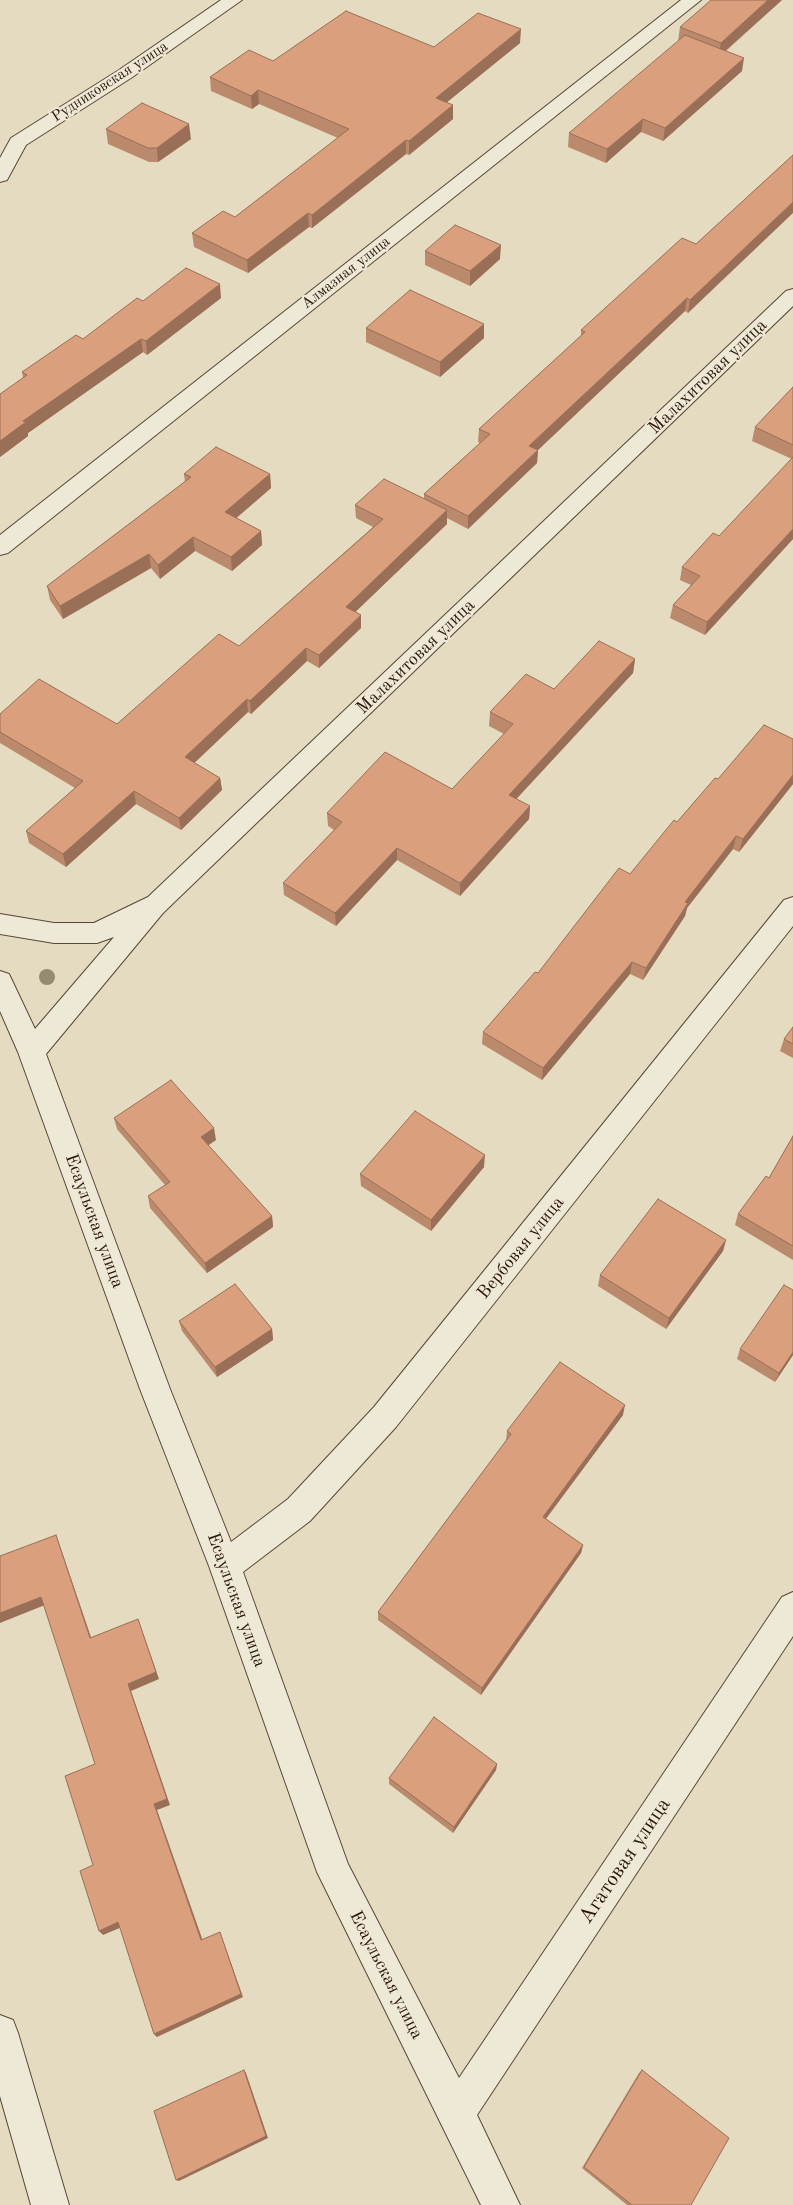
<!DOCTYPE html>
<html>
<head>
<meta charset="utf-8">
<style>
  body { margin:0 }
  canvas { display:block; background:#e5dbc0 }
</style>
</head>
<body>
<canvas width="793" height="2205"></canvas>
<script>
const context = document.querySelector('canvas').getContext('2d');
context.lineJoin = 'round';
const toPath = rows => new Path2D(rows.map(r => 'M' + r).join(''));
function trace(path, color, width, dash) { context.strokeStyle = color; context.lineWidth = width; context.lineCap = dash ? 'butt' : 'round'; context.setLineDash(dash || []); context.stroke(path); }
function fill(path, color) { context.fillStyle = color; context.fill(path, 'evenodd'); }
function write(font, color, halo, rows, align = 'center') {
  context.font = font + ' "Old Standard TT",serif'; context.lineWidth = 4.5; context.setLineDash([]); context.textBaseline = 'middle'; context.strokeStyle = halo; context.fillStyle = color; for (const [text, x, y, turn = 0] of rows) {
    context.save(); context.translate(x, y); context.rotate((+turn || 0) * Math.PI / 180); context.textAlign = isNaN(turn) ? turn : align; if (halo) context.strokeText(text, 0, 0); context.fillText(text, 0, 0); context.restore();
  }
}
const minor = toPath([
  [221,0,242,0,131,78,26,145,7,180,0,182,0,158,11,138,119,70,221,0],
  [681,0,701,0,8,553,0,555,0,535,681,0],
  [793,289,793,306,163,913,46,1054,170,1389,231,1542,288,1499,374,1407,784,900,793,897,793,926,396,1427,310,1521,243,1572,348,1864,459,2078,782,1597,793,1592,793,1636,477,2115,520,2205,481,2205,317,1872,209,1566,140,1389,18,1052,0,1011,0,971,9,974,35,1029,114,937,97,943,54,943,0,934,0,914,54,923,94,923,148,897,786,291,793,289],
  [0,2015,13,2020,18,2033,69,2205,31,2205,0,2096,0,2015]
]);
trace(minor, '#584737', 2);
fill(minor, '#eee8d6');
context.fillStyle = '#958b72';
for (const [x, y] of [
  [47,977]
]) { context.beginPath(); context.arc(x, y, 8, 0, 2 * Math.PI); context.fill(); }
fill(toPath([
  [782,0,726,51,742,71,663,141,641,132,606,163,568,147,569,133,678,42,680,27],
  [520,43,447,102,453,119,409,155,406,154,312,228,309,227,248,273,194,247,192,233,235,217,338,138,259,104,252,109,211,91,210,77,273,61,434,47],
  [106,129,191,139,158,162,149,162,108,144],
  [793,155,688,313,685,311,538,450,537,463,468,529,447,518,447,524,355,612,361,628,319,668,307,661,251,714,248,712,194,763,220,778,222,790,181,830,136,804,66,867,29,843,26,831,75,788,0,743,0,714,117,724,239,646,373,527,356,518,355,505,424,499,424,494,480,443,478,442,479,429,581,336,581,330,696,244],
  [425,251,500,259,470,286,425,265],
  [221,298,147,355,143,352,28,433,28,436,0,457,23,377,22,372,83,339,143,301],
  [484,324,484,338,440,377,366,342,366,328],
  [793,387,793,539,705,635,670,618,673,605,691,585,680,580,682,567,719,536,792,459,752,441,755,427],
  [184,474,270,474,271,488,236,518,261,531,262,545,232,571,195,551,160,579,151,568,63,619,50,600,47,586,185,482],
  [635,659,633,673,516,799,530,806,529,819,460,896,397,860,336,926,284,895,283,883,334,830,328,826,327,813,452,789,504,734,489,726,490,712],
  [793,739,793,784,739,852,733,849,687,908,685,916,643,980,630,974,542,1080,482,1044,483,1032,630,874,677,822,718,779],
  [793,1027,793,1058,780,1051,784,1039],
  [114,1118,216,1140,208,1145,272,1216,273,1227,207,1273,150,1208,148,1196,165,1185,117,1129],
  [793,1136,793,1260,735,1225,738,1214,769,1178],
  [484,1167,431,1231,361,1186,360,1174],
  [726,1240,723,1251,666,1329,598,1286,600,1275],
  [179,1321,272,1329,273,1340,217,1377,182,1331],
  [740,1349,793,1355,775,1382,737,1359],
  [623,1415,546,1519,583,1545,581,1553,481,1695,378,1620,378,1612,506,1441,507,1431],
  [497,1764,496,1770,453,1833,389,1784,389,1778],
  [642,2070,691,2205,627,2205,582,2168,639,2073]
]), '#bb896b');
fill(toPath([
  [768,0,782,0,718,57,721,43],
  [521,29,520,43,435,112,436,98],
  [744,58,742,71,663,141,665,128],
  [258,90,259,104,252,109,251,96],
  [453,105,453,119,409,155,409,141],
  [643,119,641,132,606,163,607,149],
  [189,124,191,139,158,162,157,148],
  [406,140,406,154,312,228,312,215],
  [793,202,793,213,688,313,690,300],
  [308,213,309,227,248,273,247,260],
  [501,245,500,259,470,286,470,271],
  [220,284,221,298,147,355,146,341],
  [687,298,685,311,538,450,537,463,468,529,468,516,529,446],
  [484,324,484,338,440,377,440,362],
  [141,339,143,352,28,433,28,436,0,457,0,441,23,421],
  [270,474,271,488,226,527,225,512],
  [447,510,447,524,346,621,346,607],
  [793,529,793,539,705,635,707,622],
  [261,531,262,545,232,571,231,557],
  [193,537,195,551,160,579,158,565],
  [149,554,151,568,63,619,60,606],
  [361,615,361,628,319,668,319,655],
  [306,648,307,661,251,714,250,701],
  [635,659,633,673,508,808,509,795],
  [247,699,248,712,187,770,185,757],
  [793,775,793,784,739,852,743,839],
  [220,778,222,790,181,830,179,818],
  [134,791,136,804,66,867,63,854],
  [530,806,529,819,460,896,460,883],
  [736,836,733,849,687,908,685,916,643,980,646,968,685,902],
  [397,848,397,860,336,926,335,913],
  [632,962,630,974,542,1080,543,1068],
  [214,1128,216,1140,203,1149,201,1137],
  [485,1155,484,1167,431,1231,431,1220],
  [272,1216,273,1227,207,1273,205,1263],
  [726,1240,723,1251,666,1329,669,1318],
  [272,1329,273,1340,217,1377,215,1367],
  [793,1352,793,1355,775,1382,779,1373],
  [625,1405,623,1415,541,1525,543,1517],
  [56,1535,59,1543,94,1646,90,1638],
  [583,1545,581,1553,481,1695,482,1688],
  [41,1597,45,1605,0,1623,0,1613],
  [138,1619,159,1679,131,1691,170,1805,157,1810,204,1944,201,1940,154,1804,128,1684],
  [497,1764,496,1770,453,1833,454,1827],
  [118,1922,122,1927,103,1935,99,1931],
  [220,1932,243,1997,157,2037,154,2034],
  [244,2070,246,2073,268,2138,179,2181,176,2180]
]), '#996f57');
const building = toPath([
  [711,0,768,0,721,43,680,27,711,0],
  [346,11,434,47,478,13,521,29,436,98,453,105,409,141,406,140,312,215,308,213,247,260,192,233,223,211,235,217,349,129,258,90,251,96,210,77,249,50,273,61,346,11],
  [685,35,744,58,665,128,643,119,607,149,569,133,685,35],
  [142,103,189,124,157,148,148,148,106,129,142,103],
  [793,155,793,202,690,300,687,298,529,446,538,450,468,516,424,494,490,434,479,429,585,332,581,330,682,238,696,244,793,155],
  [455,225,501,245,470,271,425,251,455,225],
  [186,268,220,284,146,341,141,339,23,421,26,422,0,441,0,394,27,375,22,372,76,335,83,339,137,298,143,301,186,268],
  [410,290,484,324,440,362,366,328,410,290],
  [793,387,793,445,755,427,793,387],
  [216,447,270,474,225,512,261,531,231,557,193,537,158,565,149,554,60,606,47,586,191,477,184,474,216,447],
  [793,457,793,529,707,622,673,605,700,576,682,567,713,533,719,536,793,457],
  [384,479,447,510,346,607,361,615,319,655,306,648,250,701,247,699,185,757,220,778,179,818,134,791,63,854,26,831,83,781,0,732,0,714,39,679,117,724,219,634,239,646,383,519,355,505,384,479],
  [599,641,635,659,509,795,530,806,460,883,397,848,335,913,283,883,342,822,327,813,385,752,452,789,513,724,490,712,526,674,554,689,599,641],
  [764,725,793,739,793,775,743,839,736,836,685,902,688,903,646,968,632,962,543,1068,483,1032,535,972,538,973,619,868,630,874,674,820,677,822,715,778,718,779,764,725],
  [793,1027,793,1044,784,1039,793,1027],
  [171,1080,214,1128,201,1137,272,1216,205,1263,148,1196,170,1182,114,1118,171,1080],
  [415,1111,485,1155,431,1220,360,1174,415,1111],
  [793,1136,793,1246,738,1214,766,1176,769,1178,793,1136],
  [658,1199,726,1240,669,1318,600,1275,658,1199],
  [235,1284,272,1329,215,1367,179,1321,235,1284],
  [784,1285,793,1290,793,1352,779,1373,740,1349,784,1285],
  [560,1362,625,1405,543,1517,583,1545,482,1688,378,1612,511,1434,507,1431,560,1362],
  [56,1535,90,1638,138,1619,156,1672,128,1684,167,1799,154,1804,201,1940,220,1932,241,1994,154,2034,118,1922,99,1931,80,1871,93,1865,65,1776,95,1764,41,1597,0,1613,0,1556,56,1535],
  [434,1717,497,1764,454,1827,389,1778,434,1717],
  [244,2070,266,2136,176,2180,154,2111,244,2070],
  [642,2070,729,2138,691,2205,632,2205,584,2167,642,2070]
]);
fill(building, '#da9f7c');
trace(building, '#996f57', 1);
write('15px', '#291609', '#eee8d6', [
  ["Рудниковская улица",110,82,-33],
  ["Алмазная улица",346,273,-38]
]);
write('18px', '#291609', '#eee8d6', [
  ["Малахитовая улица",708,377,-44],
  ["Малахитовая улица",416,657,-44],
  ["Есаульская улица",94,1221,70],
  ["Вербовая улица",521,1248,-51],
  ["Есаульская улица",236,1600,70],
  ["Есаульская улица",386,1975,63]
]);
write('21px', '#291609', '#eee8d6', [
  ["Агатовая улица",625,1861,-56]
]);
</script>
</body>
</html>
